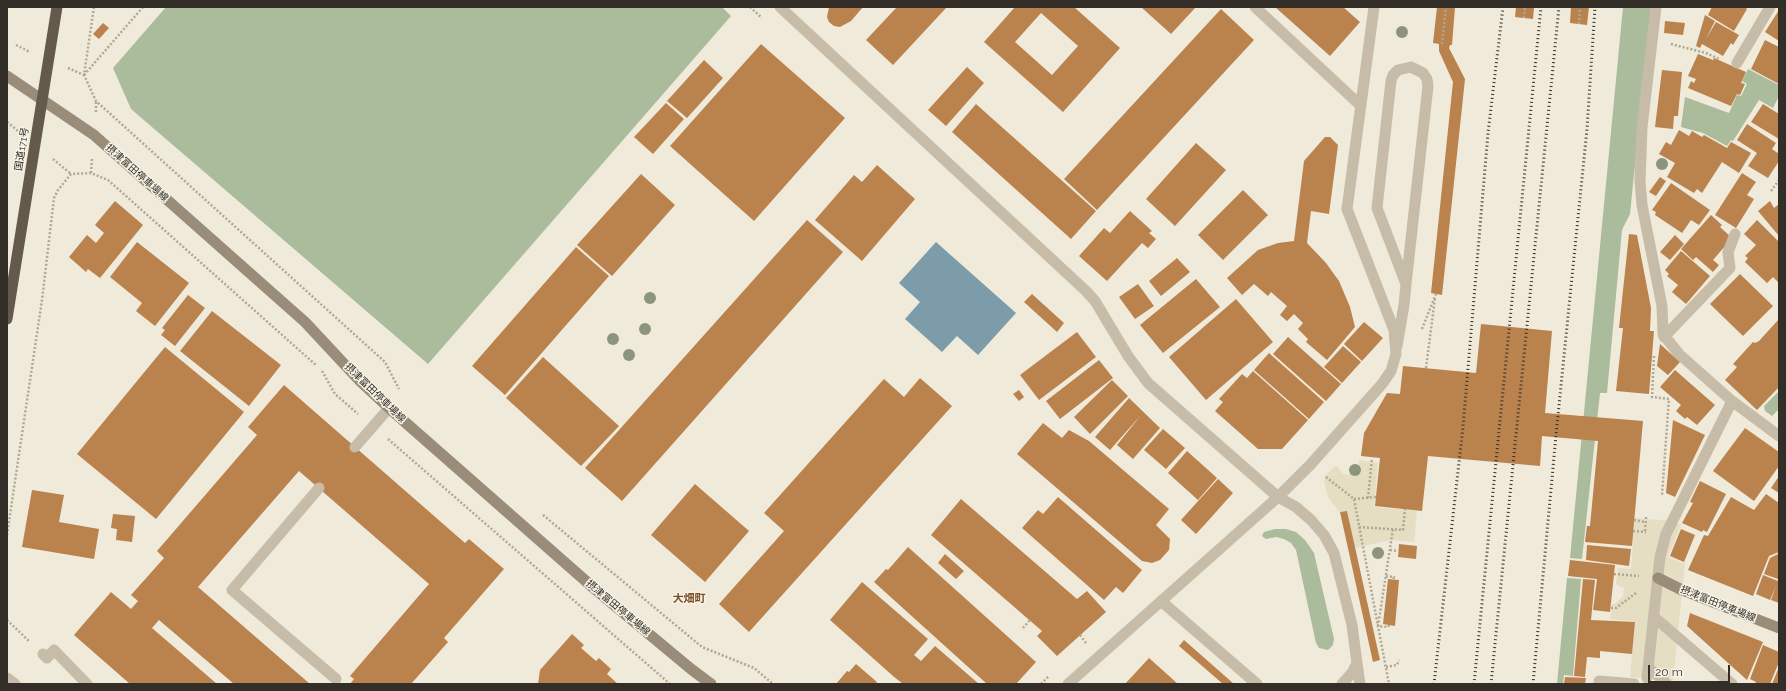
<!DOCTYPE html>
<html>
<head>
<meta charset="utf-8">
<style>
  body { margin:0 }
  #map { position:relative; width:1786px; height:691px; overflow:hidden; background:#efeada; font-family:Raleway,sans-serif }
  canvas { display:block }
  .frame { position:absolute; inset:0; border:8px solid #332e27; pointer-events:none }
  .scale { position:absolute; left:1648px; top:665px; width:82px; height:18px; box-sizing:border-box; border:2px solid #332e27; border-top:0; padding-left:5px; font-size:12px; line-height:14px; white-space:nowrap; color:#332e27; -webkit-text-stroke:3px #f7f3e6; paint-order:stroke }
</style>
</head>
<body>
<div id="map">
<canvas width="1786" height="691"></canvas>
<div class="frame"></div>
<div class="scale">20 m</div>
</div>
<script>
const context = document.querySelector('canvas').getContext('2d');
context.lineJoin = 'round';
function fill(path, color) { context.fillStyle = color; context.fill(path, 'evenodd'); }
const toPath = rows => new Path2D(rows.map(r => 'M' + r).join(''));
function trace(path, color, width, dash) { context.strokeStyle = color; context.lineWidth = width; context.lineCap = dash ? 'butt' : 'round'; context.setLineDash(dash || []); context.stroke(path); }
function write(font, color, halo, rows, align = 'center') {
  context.font = font + ' Raleway,"Noto Sans JP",sans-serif'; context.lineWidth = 3; context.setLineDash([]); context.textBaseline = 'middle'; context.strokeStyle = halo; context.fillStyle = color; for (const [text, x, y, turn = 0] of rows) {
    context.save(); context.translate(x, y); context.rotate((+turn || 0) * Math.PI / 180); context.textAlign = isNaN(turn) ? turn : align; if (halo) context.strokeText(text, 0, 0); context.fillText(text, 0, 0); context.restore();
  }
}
fill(toPath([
  [166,7,722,7,731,16,428,364,131,109,113,68],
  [1623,7,1651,7,1630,214,1622,230,1607,393,1600,393,1582,559,1570,558],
  [1748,69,1779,85,1779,96,1773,108,1759,100,1733,141,1731,140,1727,146,1703,133,1681,127,1685,97,1729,113,1737,95,1741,96,1747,84,1742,81],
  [1779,391,1779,409,1772,416,1765,411,1764,406],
  [1275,529,1286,529,1296,532,1305,540,1314,553,1334,639,1333,645,1328,650,1319,648,1316,643,1296,550,1291,543,1284,539,1276,537,1266,539,1262,536,1264,532],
  [1567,578,1581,579,1573,676,1564,675,1563,684,1557,684]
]), '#aabc9c');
fill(toPath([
  [1359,460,1378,463,1374,507,1417,511,1414,542,1391,540,1355,548,1347,511,1339,512,1328,497,1324,481,1325,476,1334,467,1337,466,1342,473,1347,475,1355,472,1358,469],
  [1635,518,1673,521,1681,525,1668,557,1685,564,1673,680,1630,677,1635,622,1610,619,1612,604,1615,604,1623,596,1624,588,1616,584,1618,568,1631,569]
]), '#e5dec3');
fill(toPath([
  [936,242,1016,313,978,355,957,336,942,352,905,319,920,302,899,283]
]), '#7c9ca9');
fill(toPath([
  [829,7,863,7,851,21,840,27,834,26,829,22,827,17],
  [897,7,947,7,893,65,866,40],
  [1015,7,1074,7,1120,48,1063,112,984,42],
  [1041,13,1078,46,1052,75,1015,42],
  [1141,7,1196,7,1171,34],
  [1275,7,1343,7,1360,22,1330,56],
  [1437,7,1455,7,1452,45,1450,45,1449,48,1465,79,1442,295,1431,293,1453,82,1439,51,1439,44,1433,43],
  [1516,7,1534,7,1533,19,1515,17],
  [1571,7,1589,7,1587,25,1570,23],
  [1712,7,1745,7,1747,9,1734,31,1708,15],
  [1221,9,1254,40,1097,210,1064,179],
  [1779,10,1779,41,1765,32],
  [1705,15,1715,21,1706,39,1716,22,1739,35,1733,45,1731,43,1723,56,1702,44,1700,48,1696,46],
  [1665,21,1685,23,1683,35,1664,33],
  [103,23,109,28,99,39,93,34],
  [1765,40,1779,47,1779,84,1751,69],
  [761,44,845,118,754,221,670,146],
  [1698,54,1713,60,1714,58,1746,72,1741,83,1745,84,1740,95,1737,94,1731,106,1688,88,1691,81,1694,83,1696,79,1688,76],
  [704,60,723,78,687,118,667,101],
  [967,67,984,83,946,126,928,110],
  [1662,70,1682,72,1678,116,1674,116,1673,129,1655,127],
  [666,103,684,119,653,154,634,137],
  [976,104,1096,211,1071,239,952,132],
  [1763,104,1779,114,1779,139,1751,122],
  [1747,124,1776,143,1772,149,1779,154,1779,161,1768,178,1748,166,1757,153,1737,140],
  [1679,130,1689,136,1692,131,1702,137,1704,135,1727,148,1731,142,1751,153,1739,173,1722,162,1702,193,1697,189,1694,193,1667,177,1675,163,1659,154,1666,142,1671,145],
  [1325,137,1330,137,1338,145,1329,214,1311,211,1307,243,1326,263,1339,281,1350,307,1355,327,1327,360,1306,342,1308,339,1298,329,1303,323,1294,314,1287,321,1280,315,1287,306,1271,292,1268,296,1254,284,1242,295,1227,278,1258,250,1278,243,1294,241,1304,161],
  [1196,143,1226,170,1175,226,1146,199],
  [877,165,915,199,862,261,815,220,854,175,862,182],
  [1742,173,1756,182,1747,195,1754,199,1736,228,1715,215],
  [641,174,675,205,612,276,577,245],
  [1660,177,1666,181,1656,196,1649,192],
  [1671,183,1710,210,1699,225,1691,220,1682,233,1655,215,1656,212,1652,210],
  [1243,190,1268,215,1223,260,1198,235],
  [115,201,143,225,100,278,88,269,86,272,69,257,87,235,96,243,104,233,95,225],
  [1770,201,1774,208,1779,204,1779,236,1758,211],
  [1130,211,1152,231,1149,233,1156,239,1148,248,1142,243,1107,281,1079,256,1104,228,1110,233],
  [1711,215,1722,225,1720,227,1732,238,1713,260,1719,265,1713,272,1696,257,1693,260,1681,249],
  [807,220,843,252,622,501,585,468],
  [1757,220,1779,242,1779,283,1773,277,1767,283,1745,262,1748,258,1745,256,1756,245,1744,234],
  [1629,234,1637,235,1651,308,1650,331,1654,331,1649,394,1616,391,1623,328,1619,328],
  [1675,235,1684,244,1670,260,1660,252],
  [137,242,189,283,155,326,136,311,142,303,110,277],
  [576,247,609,276,505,395,472,366],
  [1681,251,1710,276,1686,304,1672,292,1678,285,1667,276,1669,274,1665,270],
  [1177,258,1190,272,1161,296,1149,281],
  [1740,274,1773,306,1743,336,1710,304],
  [1196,279,1220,307,1163,353,1140,325],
  [1138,284,1154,306,1135,319,1119,297],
  [1032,294,1064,323,1057,332,1024,302],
  [188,295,205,308,175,346,161,335,165,330,162,328],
  [1236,299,1273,342,1206,400,1169,357],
  [212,311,281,365,249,406,180,351],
  [1779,319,1779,387,1757,410,1725,380,1737,367,1733,364,1753,342,1755,343,1759,341],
  [1364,322,1383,338,1362,361,1344,344],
  [1481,324,1552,331,1545,413,1643,421,1632,546,1585,542,1587,526,1590,526,1598,441,1542,436,1540,466,1428,456,1422,511,1375,506,1380,458,1361,456,1364,433,1387,393,1400,394,1403,366,1476,373],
  [1077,332,1096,357,1039,400,1020,375],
  [1288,337,1341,384,1326,401,1273,354],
  [1660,344,1680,362,1668,375,1657,366],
  [1343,346,1361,362,1342,383,1324,367],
  [165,347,244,412,156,519,77,454],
  [1269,353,1324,402,1309,419,1254,370],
  [543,357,619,426,581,466,506,398],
  [1099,360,1113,378,1060,419,1046,401],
  [1675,370,1715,405,1697,425,1687,417,1685,419,1676,411,1681,405,1660,387],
  [1253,371,1308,420,1282,449,1258,449,1215,411,1223,402,1219,399,1242,374,1247,378],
  [920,378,952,406,749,632,719,604,784,531,764,513,884,379,904,397],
  [1112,380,1128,396,1090,434,1074,417],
  [284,385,465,543,469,539,504,569,444,638,448,642,411,684,350,684,354,679,350,676,429,584,299,471,198,587,310,684,234,684,159,620,152,628,217,684,130,684,74,635,111,592,131,609,138,601,131,595,164,558,157,551,257,435,248,427],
  [1019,390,1024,397,1019,401,1013,394],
  [1129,398,1160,428,1133,459,1117,445,1141,415,1110,450,1095,437],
  [1673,420,1705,435,1675,497,1666,493],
  [1043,423,1062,438,1069,430,1089,441,1169,509,1156,525,1170,539,1169,550,1160,560,1152,563,1142,561,1017,454],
  [1745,428,1779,452,1779,466,1754,501,1713,471],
  [1163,429,1185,448,1166,469,1144,450],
  [1187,451,1217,478,1198,500,1168,473],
  [1779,476,1779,493,1771,488],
  [1218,479,1233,493,1207,522,1198,514,1207,522,1196,534,1181,520],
  [1700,481,1726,494,1707,532,1703,530,1702,532,1682,523,1693,503,1690,502],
  [695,484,749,531,705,582,651,535],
  [32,490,64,495,59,522,99,529,94,559,22,547],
  [1766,494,1779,503,1779,552,1769,556,1753,596,1688,570,1704,535,1708,536,1731,497,1754,510],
  [1058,497,1142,570,1123,593,1116,587,1104,600,1022,528,1038,510,1043,514],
  [961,499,1077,599,1087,591,1106,612,1057,656,1037,636,1042,631,931,535],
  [1347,511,1380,660,1373,662,1340,512],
  [113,514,135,516,132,542,116,540,117,529,111,528],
  [1681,529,1695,535,1684,562,1670,556],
  [1399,544,1417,546,1416,559,1398,557],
  [1587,545,1631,549,1629,566,1586,560],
  [908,547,1036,662,1016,684,987,684,874,582,886,569,888,570],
  [945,554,964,571,956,579,938,563],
  [1778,554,1779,554,1779,603,1771,600,1776,586,1770,600,1756,594,1763,575,1778,581,1778,579,1764,574,1770,558],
  [1570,560,1615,565,1610,612,1593,610,1597,579,1568,576],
  [1388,579,1399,580,1395,626,1383,624],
  [1583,579,1595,580,1591,620,1635,622,1632,654,1600,651,1600,658,1587,657,1585,677,1574,676],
  [862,582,928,639,914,655,921,661,935,646,979,684,903,684,893,676,830,620],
  [1690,613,1763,642,1747,680,1687,626],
  [572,634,584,645,581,648,596,661,599,658,611,669,607,674,618,684,538,684,540,670],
  [1184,640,1234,684,1223,684,1179,646],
  [1763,645,1779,652,1779,662,1770,684,1755,684,1756,682,1750,679],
  [1149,658,1178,684,1125,684],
  [856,664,877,682,875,684,836,684,847,671,849,672],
  [1779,667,1779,684,1772,684],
  [1565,677,1586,678,1585,684,1564,684]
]), '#ba824d');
trace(toPath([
  [94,7,84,75,96,101,385,362,399,389],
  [750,7,762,18],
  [1524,18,1525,7],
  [1579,24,1580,7],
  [1442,44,1446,7],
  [1671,44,1706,53,1719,59],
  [16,45,30,52],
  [68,68,84,75],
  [84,75,143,7],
  [96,112,96,101],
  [7,122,18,131],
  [53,159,71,174],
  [91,173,92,159],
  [1771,191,1779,180],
  [1422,329,1436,294],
  [1654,356,1652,397,1669,399,1662,495],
  [1426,368,1435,298],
  [322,371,335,394,358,414],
  [388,439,670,684],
  [1326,477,1354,499,1389,684],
  [1368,498,1372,458],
  [1354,499,1376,497],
  [543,515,702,647,754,668,773,684],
  [1634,520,1645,522],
  [1359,527,1403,530,1405,509],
  [1633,531,1646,532],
  [1645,531,1646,517],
  [7,535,42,300,54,198,58,190,71,174,91,173,108,180,317,366],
  [1390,550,1398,551],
  [1614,574,1639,576],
  [1386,576,1394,577,1393,579],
  [1611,608,1616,608,1636,593],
  [7,620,30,642],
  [1389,625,1388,627,1378,626,1393,529],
  [1023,628,1030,620],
  [1080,635,1086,643],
  [1386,667,1397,665,1399,660],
  [1041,684,1049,676]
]), '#b1a792', 2.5, [2, 2]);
trace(toPath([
  [1737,63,1770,7],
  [1664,337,1730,268,1728,252,1735,234],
  [1397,346,1404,305,1406,284,1377,208,1391,81,1393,75,1398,70,1411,67,1423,73,1427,79,1428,86,1406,284],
  [355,447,389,408],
  [319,488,232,590,336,679],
  [1654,617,1732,684],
  [43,654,47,658,54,650,87,684],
  [1649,668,1667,684],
  [7,678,15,684],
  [1599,684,1599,681,1634,684]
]), '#c6bca8', 11);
trace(toPath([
  [1255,7,1361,106],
  [1732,401,1779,436],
  [1161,601,1257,684],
  [1357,663,1360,684],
  [1647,678,1660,557,1666,534,1732,401,1679,354,1663,334,1662,306,1642,205,1640,181,1642,127,1656,7],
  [1342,684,1352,673,1357,663,1352,625,1334,553,1324,535,1311,520,1296,507,1278,497,1311,464,1382,384,1391,371,1396,354,1394,330,1347,209,1374,7]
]), '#c6bca8', 11);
trace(toPath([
  [780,7,1086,291,1095,301,1128,356,1148,383,1278,497,1068,684]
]), '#c6bca8', 11);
trace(toPath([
  [7,76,94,135,305,322,360,381,389,408,596,590,691,669,711,684],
  [1658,578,1682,590,1779,628]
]), '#998c79', 11);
trace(toPath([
  [7,319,57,7]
]), '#645a4c', 11);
trace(toPath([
  [1434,684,1463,427,1488,133,1503,7],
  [1474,684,1541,7],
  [1491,684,1559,7],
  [1533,684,1556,435,1587,129,1595,7]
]), '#332e27', 3, [1, 3]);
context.fillStyle = '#8c957b';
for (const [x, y] of [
  [1402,32],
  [1662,164],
  [650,298],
  [645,329],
  [613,339],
  [629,355],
  [1355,470],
  [1378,553]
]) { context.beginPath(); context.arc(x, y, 6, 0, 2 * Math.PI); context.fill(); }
write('10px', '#332e27', '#f7f3e6', [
  ["国道171号",22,149,-81],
  ["摂津富田停車場線",137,173,42],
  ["摂津富田停車場線",375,393,44],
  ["摂津富田停車場線",1718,604,22],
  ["摂津富田停車場線",618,608,40]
]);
write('bold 11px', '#7a4f28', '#f7f3e6', [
  ["大畑町",689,599]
]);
</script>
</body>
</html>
